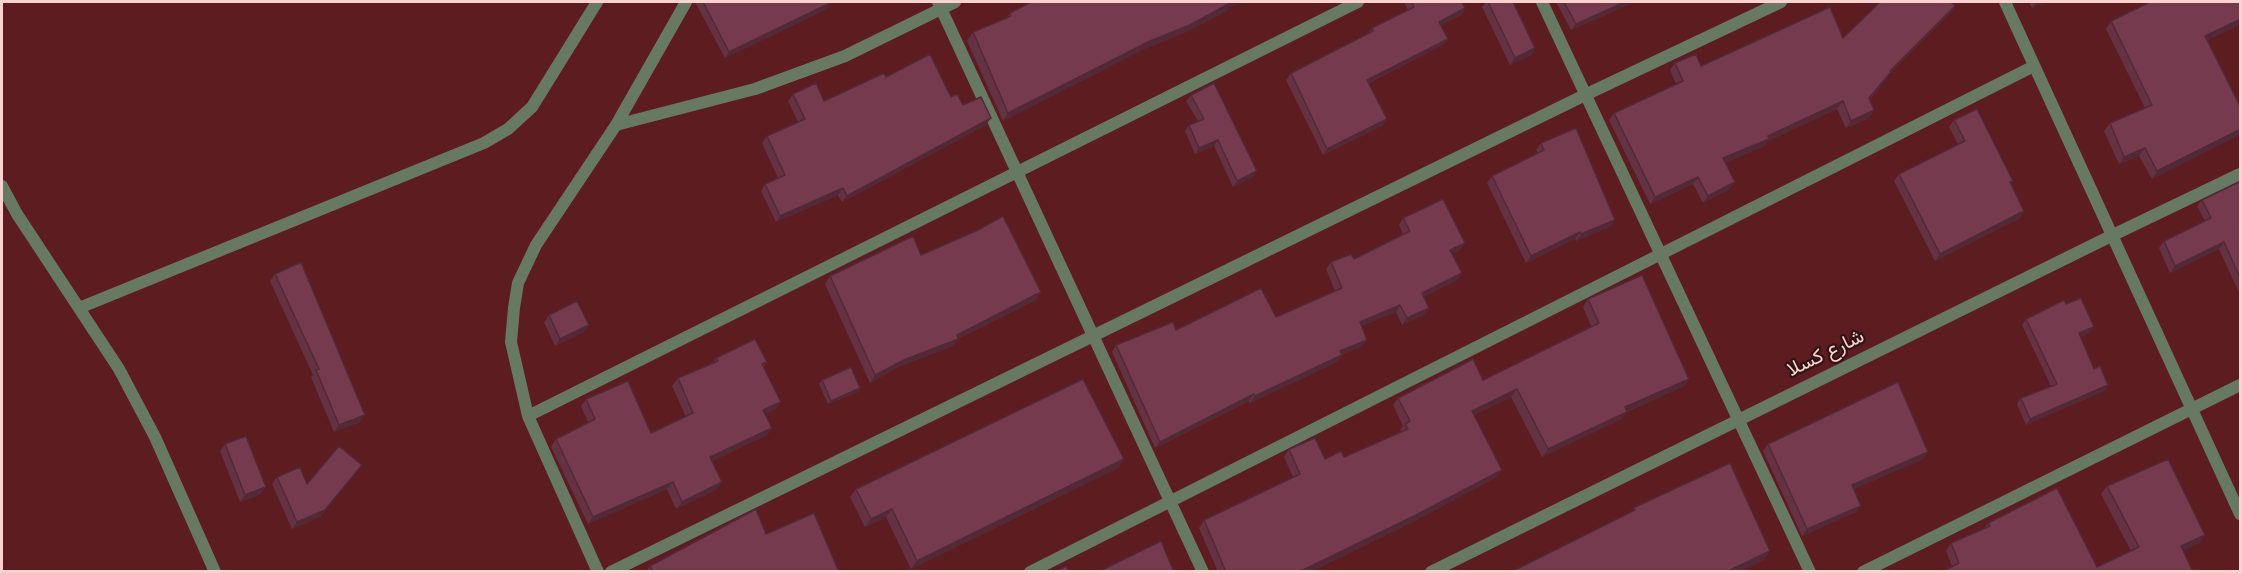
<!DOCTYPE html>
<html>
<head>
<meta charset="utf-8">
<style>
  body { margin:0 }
  #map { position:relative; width:2242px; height:573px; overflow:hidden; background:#5d1c20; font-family:"Roboto Condensed",sans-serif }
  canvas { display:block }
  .frame { position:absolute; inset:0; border:3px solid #fcd2d1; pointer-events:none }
</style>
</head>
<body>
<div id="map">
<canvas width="2242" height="573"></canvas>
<div class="frame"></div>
</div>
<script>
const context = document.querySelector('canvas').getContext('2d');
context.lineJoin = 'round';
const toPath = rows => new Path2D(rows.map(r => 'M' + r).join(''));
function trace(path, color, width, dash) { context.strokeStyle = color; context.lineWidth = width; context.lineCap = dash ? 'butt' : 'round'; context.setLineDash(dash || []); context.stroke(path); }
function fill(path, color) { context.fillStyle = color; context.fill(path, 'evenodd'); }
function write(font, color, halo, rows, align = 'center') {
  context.font = font + ' "Roboto Condensed",Vazirmatn,sans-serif'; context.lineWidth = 4.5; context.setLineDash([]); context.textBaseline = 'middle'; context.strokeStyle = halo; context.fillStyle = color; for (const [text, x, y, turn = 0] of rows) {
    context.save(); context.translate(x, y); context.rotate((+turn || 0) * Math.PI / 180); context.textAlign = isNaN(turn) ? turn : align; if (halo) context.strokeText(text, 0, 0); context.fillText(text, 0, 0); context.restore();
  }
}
trace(toPath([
  [938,2,1203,572],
  [1542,2,1810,572],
  [2005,2,2240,514],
  [616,125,755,89,845,56,955,2],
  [2,186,17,214,119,369,155,437,215,572],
  [79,308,484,143,508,129,532,107,597,2],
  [528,416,1358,2],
  [598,572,528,416,511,342,514,308,518,283,536,245,616,125,686,2],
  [611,572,1585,95,1781,2],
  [1030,572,2034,66],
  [1431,572,2113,235,2240,174],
  [1863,572,2240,385]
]), '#677863', 12);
fill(toPath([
  [695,2,835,2,830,4,825,10,725,58],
  [1404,2,1462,2,1465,8,1461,15,1441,25,1448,39,1443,45,1369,83,1387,119,1382,126,1323,155,1286,80,1291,73,1368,34,1372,28,1408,10],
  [1486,2,1513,2,1535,48,1531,55,1510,65,1482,7],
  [1556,2,1635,2,1571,30],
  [2029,2,2046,2,2032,8],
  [2241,2,2241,24,2207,40,2241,108,2241,134,2152,179,2139,156,2119,164,2104,131,2110,123,2145,108,2106,29,2111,21],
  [1955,6,1950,13,1891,72,1886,80,1870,99,1874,110,1869,118,1846,128,1837,109,1768,141,1764,146,1725,163,1730,189,1703,203,1693,184,1650,204,1609,120,1614,113,1676,84,1670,70,1675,63,1701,66,1843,38],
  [1229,7,1227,11,1184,33,1144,49,1003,121,967,41,973,32,1007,18,1010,13],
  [886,77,951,97,986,125,842,202,838,195,776,222,761,191,765,184,778,178,762,143,767,136,798,122,788,101,793,94,824,101],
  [1191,95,1253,177,1233,187,1214,146,1195,154,1185,131,1189,125,1198,121,1186,101],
  [1954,120,2011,184,2020,218,1935,261,1894,181,1899,174,1958,144,1949,127],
  [1541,143,1615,220,1610,227,1576,241,1575,239,1526,263,1487,183,1492,176,1538,153,1536,150],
  [2241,181,2241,297,2219,249,2170,273,2159,248,2164,241,2205,221,2197,206,2202,200],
  [1403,218,1460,250,1452,254,1462,273,1457,280,1423,297,1424,315,1402,325,1396,312,1361,326,1367,340,1362,346,1342,355,1337,362,1250,403,1249,401,1155,448,1112,352,1116,345,1176,330,1276,317,1335,291,1326,269,1331,262,1354,259,1403,234,1399,225],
  [921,255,1036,300,958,339,953,346,898,367,870,383,825,284,830,276],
  [275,274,360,422,334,432,311,377,313,375,270,281],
  [1588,299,1689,379,1684,386,1627,412,1621,419,1542,457,1511,397,1474,415,1497,477,1411,523,1310,572,1218,572,1199,528,1204,520,1293,477,1284,457,1289,449,1325,459,1344,457,1400,432,1400,431,1403,426,1393,405,1398,398,1483,380,1591,326,1583,307],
  [2066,304,2094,327,2090,333,2080,337,2094,369,2108,385,2104,391,2026,425,2017,404,2021,398,2051,386,2022,325,2026,319],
  [549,315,584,332,555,346,544,322],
  [716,358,767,362,763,367,776,409,765,414,772,428,767,435,712,461,717,489,676,509,667,489,588,524,551,447,556,439,588,422,581,406,586,399,651,433,686,417,672,386,678,378,714,362],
  [822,380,860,388,858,392,828,404,819,384],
  [225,444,261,494,240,502,220,451],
  [1768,444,1923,459,1854,489,1856,512,1802,536,1763,451],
  [1124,459,1118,468,911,569,886,517,865,527,850,497,856,489],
  [362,465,320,517,292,529,272,484,277,477,307,484],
  [2107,486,2200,543,2183,550,2193,572,1952,566,1946,551,1951,543,1984,529,1988,523,2097,567,2131,551,2101,494],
  [766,534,839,572,646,572,650,566]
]), '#653243');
fill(toPath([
  [826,2,835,2,830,4,825,10,725,58,729,52],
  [1231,2,1244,2,1229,7,1227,11,1184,33,1144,49,1003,121,1008,113,1150,41],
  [1625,2,1635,2,1571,30,1576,24],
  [2037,2,2046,2,2032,8],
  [1955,6,1950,13,1885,78,1890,71],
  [1465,8,1461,15,1434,29,1439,22],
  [2241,19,2241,24,2200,44,2205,36],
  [1448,39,1443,45,1362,86,1367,80],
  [1535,48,1531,55,1510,65,1515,58],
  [1891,72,1886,80,1864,105,1869,98],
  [1843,101,1837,109,1768,141,1764,146,1718,166,1723,158,1768,136],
  [1874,110,1869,118,1846,128,1851,121],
  [991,118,986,125,842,202,847,196],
  [1387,119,1382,126,1323,155,1327,149],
  [2241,129,2241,134,2152,179,2157,171],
  [1218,140,1214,146,1195,154,1199,148],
  [2145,148,2139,156,2119,164,2124,157],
  [1257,171,1253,177,1233,187,1237,181],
  [1698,177,1693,184,1650,204,1655,197],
  [1735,182,1730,189,1703,203,1708,196],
  [843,188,838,195,776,222,780,216],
  [2024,211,2020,218,1935,261,1940,254],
  [1615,220,1610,227,1576,241,1581,234],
  [1580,232,1575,239,1526,263,1531,256],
  [2224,242,2219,249,2170,273,2175,266],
  [1465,243,1460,250,1445,257,1450,250],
  [1462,273,1457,280,1417,300,1422,293],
  [1041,292,1036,300,958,339,953,346,898,367,870,383,875,375,904,360,957,335],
  [1400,305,1396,312,1355,329,1360,322],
  [1429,308,1424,315,1402,325,1407,318],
  [589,325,584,332,555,346,560,339],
  [2094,327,2090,333,2074,339,2079,333],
  [1367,340,1362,346,1335,358,1340,351],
  [1342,355,1337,362,1250,403,1255,396],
  [1689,379,1684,386,1619,415,1625,407],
  [2108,385,2104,391,2026,425,2030,419],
  [860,388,858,392,828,404,831,401],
  [1517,389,1511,397,1467,418,1472,411],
  [1254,394,1249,401,1155,448,1160,442],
  [781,402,776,409,758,418,763,410],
  [1627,412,1621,419,1542,457,1548,449],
  [365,415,360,422,334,432,339,425],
  [772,428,767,435,704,465,710,457],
  [1928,452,1923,459,1848,492,1852,485],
  [1124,459,1118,468,911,569,917,561],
  [362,465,320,517,292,529,297,522],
  [1502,470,1497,477,1411,523,1310,572,1299,572],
  [673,482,667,489,588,524,593,517],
  [722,482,717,489,676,509,682,502],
  [266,487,261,494,240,502,245,495],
  [1861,506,1856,512,1802,536,1807,529],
  [892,509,886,517,865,527,871,519],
  [2205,535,2200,543,2176,554,2181,546],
  [1770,551,1764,560,1739,572,1726,572]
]), '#522937');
const building = toPath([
  [703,2,829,2,830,3,729,52,703,2],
  [1031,2,1232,2,1190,25,1150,41,1008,113,973,32,1011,16,1010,13,1031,2],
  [1412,2,1462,2,1465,8,1439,22,1448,39,1367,80,1387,119,1327,149,1291,73,1373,31,1372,28,1414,7,1412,2],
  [1488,2,1513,2,1535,48,1515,58,1488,2],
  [1564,2,1625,2,1576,24,1564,2],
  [1880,2,1951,2,1955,6,1890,71,1891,72,1869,98,1874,110,1851,121,1843,101,1768,136,1769,139,1723,158,1735,182,1708,196,1698,177,1655,197,1614,113,1683,81,1675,63,1696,54,1701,66,1830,7,1843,38,1880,2],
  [2150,2,2241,2,2241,19,2205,36,2241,108,2241,129,2157,171,2145,148,2124,157,2110,123,2152,105,2111,21,2150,2],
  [930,54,951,97,957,94,963,105,981,97,991,118,847,196,843,188,780,216,765,184,785,175,767,136,805,119,793,94,816,83,824,101,884,73,886,77,930,54],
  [1214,83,1257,171,1237,181,1218,140,1199,148,1189,125,1204,119,1191,95,1214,83],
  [1977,109,2013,181,2010,182,2024,211,1940,254,1899,174,1965,141,1954,120,1977,109],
  [1576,128,1615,220,1581,234,1580,232,1531,256,1492,176,1544,150,1541,143,1576,128],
  [2241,181,2241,280,2224,242,2175,266,2164,241,2211,218,2202,200,2241,181],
  [1443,199,1465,243,1450,250,1462,273,1422,293,1429,308,1407,318,1400,305,1360,322,1367,340,1340,351,1342,355,1255,396,1254,394,1160,442,1116,345,1173,322,1176,330,1261,288,1276,317,1342,288,1331,262,1351,254,1354,259,1410,231,1403,218,1443,199],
  [1003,216,1041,292,957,335,958,339,904,360,875,375,830,276,913,236,921,255,978,230,1003,216],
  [301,262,365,415,339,425,316,370,319,369,275,274,301,262],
  [1642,275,1689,379,1625,407,1627,412,1548,449,1517,389,1472,411,1502,470,1416,515,1299,572,1226,572,1204,520,1300,474,1289,449,1315,438,1325,459,1341,451,1344,457,1408,429,1405,424,1410,421,1398,398,1473,359,1483,380,1599,323,1588,299,1642,275],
  [2081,298,2094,327,2079,333,2094,369,2100,366,2108,385,2030,419,2021,398,2057,384,2026,319,2064,300,2066,304,2081,298],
  [577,301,589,325,560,339,549,315,577,301],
  [755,339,767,362,762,364,781,402,763,410,772,428,710,457,722,482,682,502,673,482,593,517,556,439,595,419,586,399,628,381,651,433,693,413,678,378,718,361,716,358,755,339],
  [851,367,860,388,831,401,822,380,851,367],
  [1083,379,1124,459,917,561,892,509,871,519,856,489,1083,379],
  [1898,382,1928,452,1852,485,1861,506,1807,529,1768,444,1898,382],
  [246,436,266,487,245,495,225,444,246,436],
  [339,446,362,465,325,510,297,522,277,477,300,467,307,484,339,446],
  [2168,459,2205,535,2181,546,2193,572,1942,572,1959,563,1951,543,1990,526,1988,523,2057,488,2097,567,2139,547,2107,486,2168,459],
  [1730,463,1770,551,1726,572,1511,572,1635,510,1633,508,1730,463],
  [756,509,766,534,814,513,839,572,653,572,650,566,756,509],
  [1161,541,1174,572,1098,572,1161,541],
  [1066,566,1069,572,1055,572,1066,566]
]);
fill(building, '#753a4e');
trace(building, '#522937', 1.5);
write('20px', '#fcd2d1', '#301314', [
  ["شارع كسلا",1826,354,-26]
]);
</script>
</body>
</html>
